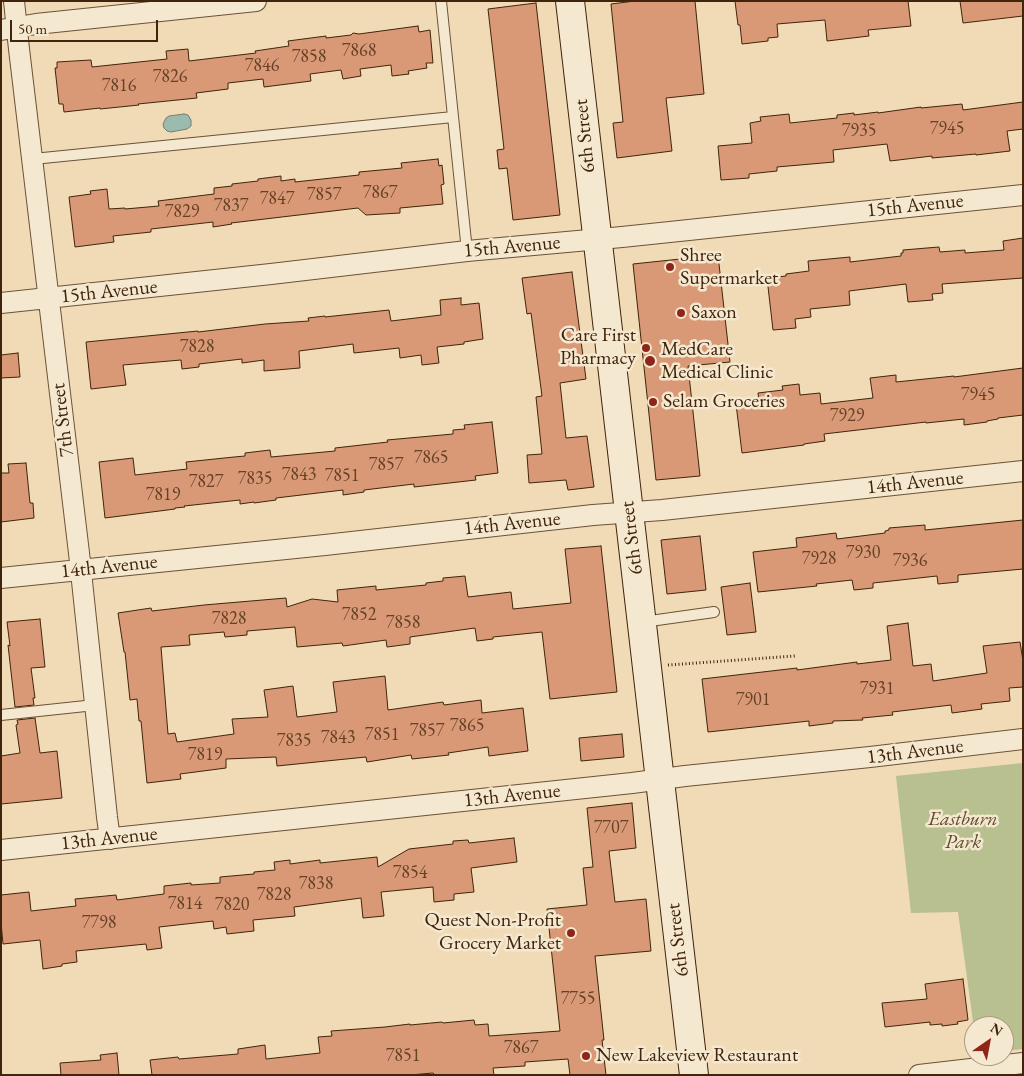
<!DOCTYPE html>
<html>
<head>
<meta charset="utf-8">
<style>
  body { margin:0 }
  #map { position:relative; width:1024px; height:1076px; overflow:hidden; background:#f0dbb6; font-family:"EB Garamond",serif }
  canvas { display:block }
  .frame { position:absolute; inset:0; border:2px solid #40240b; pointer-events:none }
  .north { position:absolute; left:964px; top:1016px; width:50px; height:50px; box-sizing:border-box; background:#f5e8d0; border:1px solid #ad9a81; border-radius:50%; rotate:33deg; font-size:14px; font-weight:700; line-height:20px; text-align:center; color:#40240b }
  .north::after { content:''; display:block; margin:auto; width:18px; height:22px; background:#8f2418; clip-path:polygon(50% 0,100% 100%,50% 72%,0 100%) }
  .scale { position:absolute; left:10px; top:20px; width:148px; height:22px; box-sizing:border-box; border:2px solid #40240b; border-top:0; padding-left:6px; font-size:15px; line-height:18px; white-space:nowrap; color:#40240b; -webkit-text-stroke:4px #f5e8d0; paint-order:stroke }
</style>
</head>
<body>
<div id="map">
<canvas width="1024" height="1076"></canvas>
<div class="frame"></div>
<div class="north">N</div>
<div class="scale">50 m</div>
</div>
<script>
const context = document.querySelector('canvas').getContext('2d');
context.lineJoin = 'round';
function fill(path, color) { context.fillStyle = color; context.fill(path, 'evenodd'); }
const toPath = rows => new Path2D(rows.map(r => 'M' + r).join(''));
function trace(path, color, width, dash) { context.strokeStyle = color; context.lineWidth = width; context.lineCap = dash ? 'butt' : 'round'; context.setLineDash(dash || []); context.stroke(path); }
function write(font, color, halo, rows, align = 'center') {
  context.font = font + ' "EB Garamond",serif'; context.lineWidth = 5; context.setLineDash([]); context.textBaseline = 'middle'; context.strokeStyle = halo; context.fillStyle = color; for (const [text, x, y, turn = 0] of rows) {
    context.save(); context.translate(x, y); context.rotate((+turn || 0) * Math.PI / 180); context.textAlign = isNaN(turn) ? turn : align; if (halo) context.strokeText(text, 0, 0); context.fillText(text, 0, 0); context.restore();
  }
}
fill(toPath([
  [1023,763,1023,1049,1004,1051,1004,1026,974,1026,974,1029,958,912,911,913,896,776]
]), '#b8c08f');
const water = toPath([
  [184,114,188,115,191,120,191,126,187,129,171,132,167,131,164,128,163,124,166,118,169,116,184,114]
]);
fill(water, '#9abbae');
trace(water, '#767f6d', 1);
const building = toPath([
  [635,1,695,1,704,94,666,98,672,151,617,158,613,123,623,122,611,4,635,1],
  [735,1,908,1,911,26,868,30,869,36,827,41,825,20,777,24,778,37,768,38,768,41,742,44,740,25,738,25,735,1],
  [960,1,1023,1,1023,16,963,23,960,1],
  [536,3,560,215,513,220,507,168,499,169,497,150,504,149,488,9,536,3],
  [418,26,419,32,430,30,433,63,426,63,427,68,408,71,409,74,392,76,391,65,360,69,361,76,343,79,341,70,310,74,311,81,264,87,263,79,228,83,228,89,196,93,197,98,138,104,139,105,100,109,100,108,64,112,63,104,59,104,55,68,57,68,57,62,91,60,92,67,167,59,166,51,188,49,189,61,256,53,255,51,289,46,288,41,326,36,326,38,351,35,353,33,359,34,418,26],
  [1023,102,1023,129,1007,131,1010,151,976,155,976,154,932,158,932,156,890,161,887,144,833,150,834,162,777,167,777,171,749,174,749,178,721,180,718,146,752,143,750,123,761,121,760,117,789,114,790,123,837,118,837,115,854,113,854,115,878,112,878,113,921,107,921,108,962,104,963,110,1023,102],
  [438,159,439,166,442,165,444,184,441,185,443,204,400,208,400,213,366,215,358,208,231,223,232,224,213,227,213,222,151,229,151,232,113,236,114,242,75,247,69,197,91,194,90,191,107,189,109,209,125,208,125,209,159,206,158,201,214,194,214,188,232,186,232,184,258,181,258,179,281,176,281,181,295,179,295,182,359,175,359,172,402,168,401,163,438,159],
  [1023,238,1023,278,942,284,943,293,932,294,933,300,908,302,906,284,849,291,850,305,810,309,811,317,795,319,796,328,773,330,767,278,786,276,786,274,809,271,808,261,850,257,850,262,901,256,901,253,903,253,903,250,939,247,940,252,965,250,965,253,1004,250,1003,241,1023,238],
  [718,255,730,362,688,366,700,476,656,480,633,264,718,255],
  [572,272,586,379,560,383,566,438,587,436,594,487,568,490,566,480,529,483,527,455,542,454,536,397,542,396,531,313,527,314,522,278,572,272],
  [461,298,461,305,479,303,483,339,464,342,464,344,437,347,439,363,422,365,421,355,400,358,399,348,354,353,353,344,299,351,300,368,264,371,264,360,242,363,242,359,199,364,199,367,182,369,181,360,123,365,126,385,91,389,86,342,198,331,198,332,265,324,309,321,308,318,325,316,325,317,389,310,391,321,441,315,440,300,461,298],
  [18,353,20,377,1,378,1,355,18,353],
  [1023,368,1023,415,998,418,998,419,987,421,987,422,964,425,964,419,926,423,926,422,824,434,825,441,804,444,804,445,742,453,736,404,759,402,758,393,783,390,782,386,799,384,800,395,820,393,821,404,873,398,870,378,896,375,896,382,954,376,954,377,1023,368],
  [492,422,498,473,475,476,476,480,414,487,414,484,364,490,364,492,343,495,343,490,276,498,276,500,254,503,254,502,240,504,240,500,184,506,185,507,175,508,175,509,105,518,99,462,133,458,135,475,187,469,186,462,234,457,245,456,245,453,270,450,271,457,335,451,335,448,388,442,387,440,453,434,453,430,465,429,464,425,492,422],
  [26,463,30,503,33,503,34,518,1,522,1,473,9,473,8,464,26,463],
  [1023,520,1023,569,958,575,958,582,938,584,937,576,873,583,873,588,854,590,852,580,816,584,817,586,758,592,753,552,797,547,796,538,836,533,837,539,885,533,885,531,889,530,889,528,925,525,925,530,1023,520],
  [700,536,706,590,667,594,661,540,700,536],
  [601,546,617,692,550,699,542,632,493,637,493,639,477,641,475,628,410,637,410,644,387,647,386,640,343,646,342,643,297,647,295,627,247,631,247,635,225,637,224,632,189,635,190,645,161,647,168,734,175,733,177,742,234,734,232,719,268,717,264,690,293,686,297,717,337,712,333,682,385,676,388,710,443,702,444,705,481,700,482,713,523,708,528,751,489,756,488,747,448,753,449,755,412,759,411,755,367,762,366,757,277,766,276,757,226,759,226,768,180,774,181,779,147,783,141,721,139,721,137,699,130,700,125,652,124,652,118,613,151,608,152,611,204,605,286,598,287,607,312,599,338,602,337,590,376,586,376,590,426,585,426,583,443,581,443,578,465,576,468,597,511,592,513,609,571,603,565,549,601,546],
  [750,583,756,632,727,635,721,587,750,583],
  [40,619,45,667,31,668,35,698,33,698,34,705,15,707,8,645,10,646,7,622,40,619],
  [908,623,913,666,931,664,933,681,987,673,983,646,1020,642,1023,661,1023,687,1009,688,1010,701,981,704,982,709,952,713,951,705,892,712,893,715,862,718,863,720,833,721,833,723,809,726,809,721,708,732,702,679,797,668,797,670,857,662,857,664,891,660,887,626,908,623],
  [35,718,40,753,57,751,62,798,1,804,1,756,20,753,16,725,18,724,17,720,35,718],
  [622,734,624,757,581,761,579,738,622,734],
  [632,803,636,848,609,851,615,902,646,899,651,951,595,956,604,1040,602,1040,606,1075,570,1075,568,1059,525,1062,525,1066,493,1068,494,1075,435,1075,433,1073,410,1075,152,1075,150,1060,178,1057,179,1059,238,1054,238,1049,265,1045,266,1059,320,1053,318,1037,332,1036,331,1031,385,1027,410,1024,410,1025,442,1022,443,1023,474,1020,475,1025,488,1024,489,1036,560,1031,547,909,587,905,583,868,593,867,587,808,632,803],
  [514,838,517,862,471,868,474,892,454,894,454,900,434,902,433,887,381,892,384,916,363,918,361,898,294,907,295,916,253,920,254,931,227,934,226,927,214,929,213,921,159,927,162,948,147,950,146,944,76,951,77,962,62,964,62,966,43,969,40,940,3,944,1,923,1,895,29,892,31,911,76,906,75,899,116,895,117,900,164,894,164,886,191,883,191,885,220,883,220,877,254,874,254,872,275,870,274,862,290,860,290,864,320,860,320,863,377,857,378,867,409,849,453,844,453,841,468,840,469,843,514,838],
  [963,979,968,1020,957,1022,958,1024,942,1026,942,1024,930,1025,930,1022,885,1027,882,1003,927,999,925,984,963,979],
  [117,1053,119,1075,61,1075,60,1063,101,1060,100,1055,117,1053]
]);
fill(building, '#d99977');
trace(building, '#40240b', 1);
const lane = toPath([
  [441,1,467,251],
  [33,159,453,117],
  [643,622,714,612],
  [1,715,95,705]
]);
const street = toPath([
  [14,1,19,49,79,553,107,817,110,839],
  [1,30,36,24,256,1],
  [1,303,271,274,467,251,622,237,1023,195],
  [1,578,325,545,593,515,662,510,1023,471],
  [1,850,632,783,685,776,870,757,1023,739],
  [919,1075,1023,1063]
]);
const secondary = toPath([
  [570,1,694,1075]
]);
trace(lane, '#6c5236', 12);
trace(street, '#6c5236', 22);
trace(secondary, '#40240b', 30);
trace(toPath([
  [668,665,795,656]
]), '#40240b', 3, [1, 2.5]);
trace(lane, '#f5e8d0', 10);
trace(street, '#f5e8d0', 20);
trace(secondary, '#f5e8d0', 28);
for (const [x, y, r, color] of [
  [670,267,5,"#8f2418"],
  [681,313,5,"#8f2418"],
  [646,348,5,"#8f2418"],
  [650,361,6,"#8f2418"],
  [653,402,5,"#8f2418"],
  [571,933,5,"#8f2418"],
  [586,1056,5,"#8f2418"]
]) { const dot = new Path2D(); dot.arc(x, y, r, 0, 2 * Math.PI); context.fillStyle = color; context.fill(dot); trace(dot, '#f5e8d0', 2); }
write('18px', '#664126', null, [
  ["7868",359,51],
  ["7858",309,57],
  ["7846",262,66],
  ["7826",170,77],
  ["7816",119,86],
  ["7945",947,129],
  ["7935",859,131],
  ["7867",380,193],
  ["7857",324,195],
  ["7847",277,199],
  ["7837",231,206],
  ["7829",182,212],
  ["7828",197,347],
  ["7945",978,395],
  ["7929",847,416],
  ["7865",431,458],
  ["7857",386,465],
  ["7843",299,475],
  ["7851",342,476],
  ["7835",255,479],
  ["7827",206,482],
  ["7819",163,495],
  ["7930",863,553],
  ["7928",819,559],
  ["7936",910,561],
  ["7852",359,615],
  ["7828",229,619],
  ["7858",403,623],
  ["7931",877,689],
  ["7901",753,700],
  ["7865",467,726],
  ["7857",427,731],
  ["7851",382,735],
  ["7843",338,738],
  ["7835",294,741],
  ["7819",205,755],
  ["7707",611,828],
  ["7854",410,873],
  ["7838",316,884],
  ["7828",274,895],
  ["7814",185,904],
  ["7820",232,905],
  ["7798",99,923],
  ["7755",578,999],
  ["7867",521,1048],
  ["7851",403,1056]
]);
write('20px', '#40240b', '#f5e8d0', [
  ["6th Street",585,136,-96],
  ["15th Avenue",915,206,-6],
  ["15th Avenue",512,247,-5],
  ["15th Avenue",109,292,-6],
  ["7th Street",63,420,-97],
  ["14th Avenue",915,483,-6],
  ["14th Avenue",512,524,-6],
  ["6th Street",632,538,-97],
  ["14th Avenue",109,567,-6],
  ["13th Avenue",915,752,-7],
  ["13th Avenue",512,796,-6],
  ["13th Avenue",109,839,-6],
  ["6th Street",678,940,-97]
]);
write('20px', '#40240b', '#f5e8d0', [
  ["Shree",680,256],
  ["Supermarket",680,279],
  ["Saxon",691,313],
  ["Care First",636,336,"right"],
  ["Pharmacy",636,359,"right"],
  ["MedCare",661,350],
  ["Medical Clinic",661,373],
  ["Selam Groceries",663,402],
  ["Quest Non-Profit",561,921,"right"],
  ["Grocery Market",561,944,"right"],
  ["New Lakeview Restaurant",596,1056]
], 'left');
write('italic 20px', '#5e4b2c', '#f5e8d0', [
  ["Eastburn",963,820],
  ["Park",963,843]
]);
</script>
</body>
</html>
